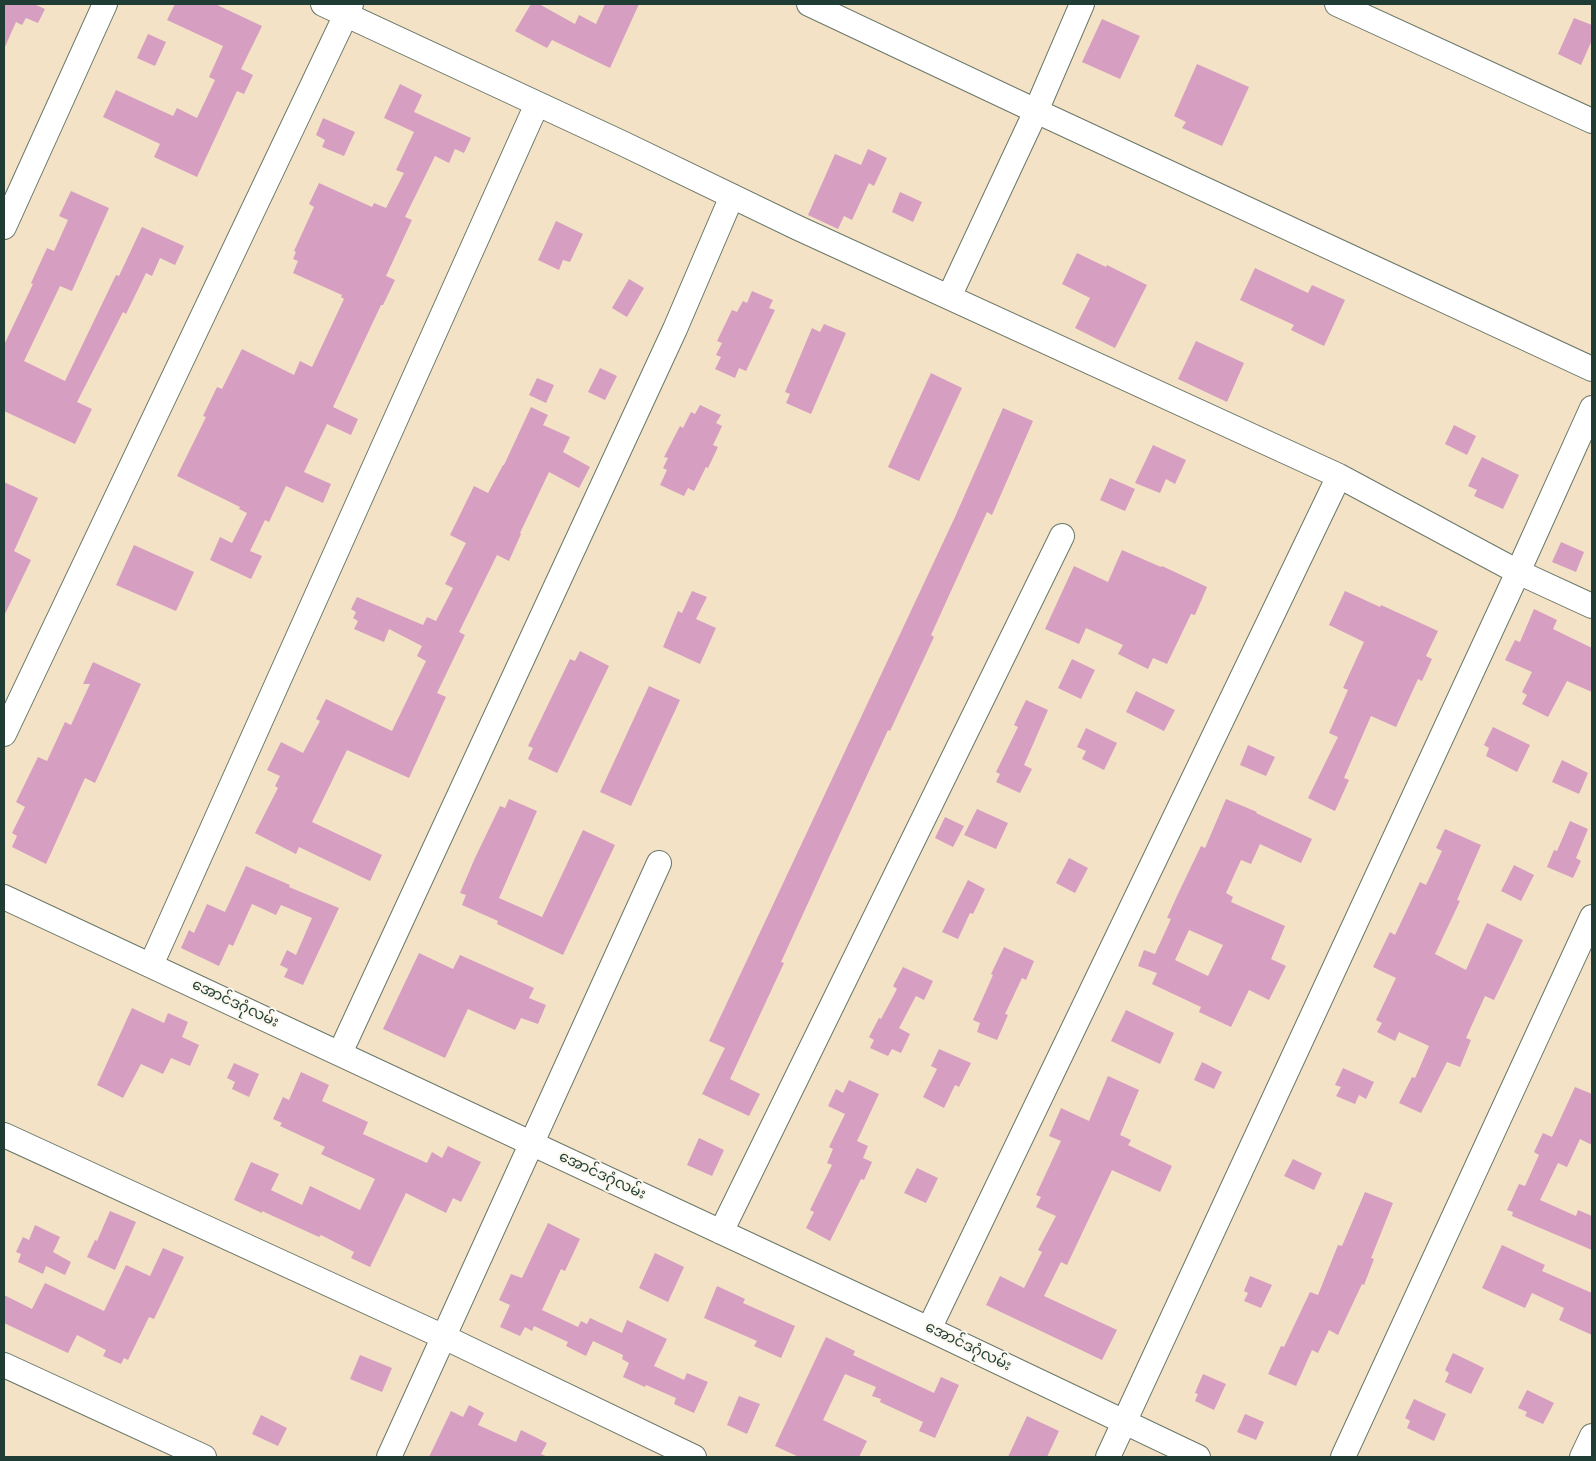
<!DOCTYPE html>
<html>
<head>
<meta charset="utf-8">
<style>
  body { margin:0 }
  #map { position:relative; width:1596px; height:1461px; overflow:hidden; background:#f4e2c7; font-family:"IM FELL French Canon",serif }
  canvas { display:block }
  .frame { position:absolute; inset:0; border:5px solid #1f3d34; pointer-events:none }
</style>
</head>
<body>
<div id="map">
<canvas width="1596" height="1461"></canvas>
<div class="frame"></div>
</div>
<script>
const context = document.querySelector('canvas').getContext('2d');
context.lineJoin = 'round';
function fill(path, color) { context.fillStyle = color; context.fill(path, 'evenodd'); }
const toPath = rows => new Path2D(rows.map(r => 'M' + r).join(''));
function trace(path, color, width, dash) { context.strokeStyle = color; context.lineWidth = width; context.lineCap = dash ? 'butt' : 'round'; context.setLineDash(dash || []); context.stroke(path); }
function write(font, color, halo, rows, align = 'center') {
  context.font = font + ' "IM FELL French Canon","Noto Sans Myanmar",serif'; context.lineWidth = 4; context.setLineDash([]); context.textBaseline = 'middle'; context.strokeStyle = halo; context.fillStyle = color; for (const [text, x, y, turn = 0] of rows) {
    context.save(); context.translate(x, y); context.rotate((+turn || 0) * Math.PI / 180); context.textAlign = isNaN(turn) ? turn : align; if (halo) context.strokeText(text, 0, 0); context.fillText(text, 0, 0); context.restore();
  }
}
fill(toPath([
  [4,4,34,4,45,9,38,23,26,18,22,25,16,22,4,49],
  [175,4,215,4,262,26,241,69,253,75,244,94,237,91,197,177,154,157,160,144,103,117,116,90,173,116,177,108,197,118,215,80,209,77,223,46,167,20],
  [531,4,539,4,575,24,579,15,596,24,605,4,639,4,610,68,552,40,547,48,515,31],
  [1574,18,1592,25,1592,40,1581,65,1558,54],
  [1102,19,1140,36,1120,79,1082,62],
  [148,34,166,42,155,66,137,58],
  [1197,64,1249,87,1222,146,1182,128,1186,122,1174,116],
  [400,84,422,95,414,112,471,138,464,153,455,149,449,163,435,156,405,217,412,220,386,276,395,280,383,305,381,305,333,407,358,419,351,435,327,424,304,472,331,484,323,503,286,486,269,522,265,520,250,551,262,556,251,579,210,560,220,537,232,543,247,513,239,509,240,507,177,476,206,417,203,416,217,387,222,389,242,349,294,375,300,361,312,367,344,299,341,297,342,295,293,273,298,261,293,259,296,252,294,251,314,207,309,204,319,183,372,207,374,203,386,208,404,173,396,170,414,132,384,118],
  [323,118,355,132,344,156,322,147,325,140,316,135],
  [868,149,887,158,874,186,869,183,852,220,844,216,838,229,808,215,835,154,861,165],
  [71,191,109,208,72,291,60,286,24,361,65,381,116,275,119,276,142,227,184,246,175,265,160,258,152,276,146,273,126,314,123,312,77,402,92,409,75,444,4,411,4,345,33,284,31,283,47,248,54,251,68,220,59,216],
  [900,192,922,202,913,222,892,212],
  [556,221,583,234,570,262,563,260,559,270,538,260],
  [1077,253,1106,267,1107,265,1147,285,1115,348,1075,328,1090,298,1062,284],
  [1255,268,1308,293,1312,285,1345,300,1324,346,1291,330,1294,325,1240,300],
  [629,279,644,288,627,317,612,308],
  [752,291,773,300,769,308,775,310,746,371,739,368,735,378,715,369,721,357,716,355,722,343,717,341,732,310,737,312,743,301,747,303],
  [824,324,846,333,811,414,786,403,790,394,785,392,812,328,820,332],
  [1196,341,1244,363,1227,402,1178,379],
  [600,368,617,376,605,400,588,392],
  [931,373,962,388,919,481,888,467],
  [537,378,554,385,546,403,529,395],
  [700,405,721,415,716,423,722,426,713,445,718,447,708,468,706,467,694,491,688,488,684,496,660,485,667,470,663,468,668,458,664,457,680,426,683,428,691,412,695,414],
  [531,407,548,415,543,425,570,437,563,452,590,467,579,488,549,472,520,533,521,534,509,561,497,555,459,632,465,635,437,693,446,697,409,778,347,750,312,822,382,855,370,881,299,847,296,854,255,833,278,788,275,786,280,776,267,770,281,742,303,753,320,721,316,719,326,699,392,731,426,661,417,656,422,646,389,629,384,642,354,629,358,621,353,618,356,612,351,609,357,597,423,625,427,617,436,621,453,588,445,584,466,543,450,535,474,486,488,493,503,465,504,465],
  [1003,408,1033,421,992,515,987,512,931,635,934,637,890,731,888,730,831,853,781,962,784,963,730,1079,760,1094,749,1116,702,1094,725,1048,709,1041,955,517],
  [1454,425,1476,436,1467,455,1445,444],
  [1153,445,1186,460,1175,484,1166,479,1160,493,1135,483],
  [1482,457,1519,475,1503,509,1474,496,1477,490,1468,486],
  [1110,478,1135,489,1125,511,1100,500],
  [4,482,38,498,14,551,31,560,4,616],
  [1561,542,1584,552,1576,572,1552,562],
  [134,545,194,572,176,611,116,585],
  [1122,550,1161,567,1162,566,1207,587,1195,615,1191,614,1167,664,1153,658,1148,669,1118,654,1123,645,1086,628,1079,644,1045,629,1074,566,1108,582],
  [692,591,707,597,696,619,716,628,700,664,663,647,678,611,682,613],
  [1345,591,1380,607,1381,605,1438,631,1426,656,1432,659,1422,681,1418,679,1396,727,1371,716,1344,778,1349,780,1335,811,1308,798,1338,737,1329,733,1348,690,1343,688,1364,642,1329,625],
  [1534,609,1557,620,1553,629,1592,648,1592,692,1567,681,1548,717,1522,704,1527,695,1522,692,1532,672,1505,660,1515,640,1520,642],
  [580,651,609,666,557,773,528,759,533,748,528,746,570,659,575,661],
  [1072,659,1095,670,1081,699,1058,688],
  [93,662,141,684,95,783,85,778,46,864,12,847,17,836,12,833,25,807,16,802,38,757,47,761,65,722,71,725,90,684,83,684],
  [649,686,680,700,631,806,600,792],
  [1136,691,1175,710,1164,731,1126,712],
  [1026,700,1048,710,1024,765,1032,769,1020,793,996,782,1000,774,996,772,1018,727,1014,725],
  [1493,727,1530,745,1517,772,1486,756,1489,748,1484,745],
  [1086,728,1117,743,1104,770,1082,759,1086,751,1077,747],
  [1248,745,1275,757,1266,776,1240,765],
  [1562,760,1588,773,1579,794,1552,782],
  [509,799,537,811,499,898,542,917,583,830,615,845,563,955,497,924,498,921,462,905,466,895,460,893,475,858,500,806,505,808],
  [1226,799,1257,812,1256,813,1312,839,1301,863,1260,844,1251,864,1241,860,1226,893,1233,897,1231,902,1285,926,1271,959,1286,966,1269,1000,1249,990,1231,1027,1199,1012,1201,1007,1152,984,1157,973,1138,966,1144,950,1155,954,1171,919,1167,918,1177,896,1201,846,1205,848],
  [1189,930,1223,945,1208,976,1175,960],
  [977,809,1008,823,996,849,964,835],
  [945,817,964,826,953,847,935,838],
  [1570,821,1588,829,1576,858,1581,861,1573,878,1547,867,1554,850,1557,851],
  [1445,829,1481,845,1457,900,1460,901,1435,954,1466,970,1487,923,1523,940,1494,1000,1485,996,1466,1038,1471,1040,1460,1067,1447,1062,1421,1113,1399,1103,1412,1077,1415,1078,1429,1046,1399,1032,1395,1041,1377,1032,1382,1023,1376,1020,1396,978,1373,967,1390,932,1395,935,1420,882,1426,885,1442,851,1436,848],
  [1069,858,1088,868,1075,893,1056,883],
  [1514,865,1534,875,1521,901,1501,891],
  [246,866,290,885,289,887,339,908,303,985,284,977,288,969,280,965,287,950,296,955,312,918,281,905,276,915,252,904,233,946,229,944,219,966,181,948,189,930,194,933,207,904,225,912],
  [968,880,985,889,973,914,970,913,958,939,942,932],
  [1004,947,1034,961,1026,980,1022,978,1005,1014,1008,1015,997,1040,977,1032,980,1023,973,1020,993,975,991,974],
  [419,953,453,969,460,955,534,988,529,998,546,1005,538,1024,521,1018,515,1030,468,1009,445,1058,383,1029],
  [903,967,933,981,924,1000,916,996,899,1028,910,1034,901,1053,892,1049,888,1056,870,1048,874,1040,869,1037,879,1018,881,1019,897,989,893,986],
  [132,1008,164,1023,168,1013,188,1022,182,1037,199,1045,190,1066,171,1058,163,1074,141,1064,123,1098,97,1085],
  [1126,1010,1174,1033,1160,1064,1111,1041],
  [939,1049,971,1063,959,1087,955,1085,944,1108,923,1097,937,1069,931,1066],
  [1202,1062,1222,1072,1214,1089,1194,1080],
  [234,1063,259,1074,249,1097,232,1089,235,1082,227,1078],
  [1343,1068,1374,1082,1366,1099,1359,1095,1355,1104,1336,1096,1341,1087,1335,1085],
  [301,1072,329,1085,322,1101,368,1122,363,1134,427,1163,432,1152,442,1158,448,1146,481,1162,461,1202,453,1198,446,1213,406,1193,370,1267,351,1258,354,1252,321,1235,319,1237,262,1211,262,1213,234,1200,251,1162,279,1174,271,1190,302,1205,310,1186,360,1210,375,1179,321,1154,325,1147,280,1126,282,1123,273,1119,283,1097,289,1100],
  [1108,1076,1139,1090,1120,1135,1131,1140,1128,1145,1172,1166,1160,1192,1112,1170,1067,1265,1061,1262,1044,1296,1117,1330,1102,1360,986,1305,1000,1276,1024,1288,1042,1252,1038,1250,1056,1216,1036,1207,1041,1197,1036,1195,1061,1141,1049,1136,1061,1108,1089,1121],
  [849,1080,879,1094,857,1141,868,1146,863,1158,872,1162,864,1180,861,1179,830,1241,806,1228,814,1212,810,1210,832,1165,827,1163,833,1149,829,1147,845,1114,828,1106,836,1089,843,1093],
  [1575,1087,1592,1094,1592,1145,1580,1139,1567,1167,1558,1163,1540,1200,1576,1216,1578,1210,1592,1216,1592,1250,1512,1216,1513,1212,1507,1210,1519,1184,1525,1186,1539,1155,1534,1152,1543,1133,1552,1137],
  [699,1138,724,1150,712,1176,687,1165],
  [1293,1159,1322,1173,1314,1190,1284,1176],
  [917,1168,938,1178,926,1203,904,1193],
  [1365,1192,1393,1203,1371,1258,1374,1259,1364,1285,1362,1284,1338,1335,1329,1330,1318,1353,1312,1350,1296,1386,1268,1374,1281,1346,1284,1347,1310,1292,1318,1295,1338,1245,1342,1246],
  [110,1211,136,1222,115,1270,87,1257,95,1240,97,1241],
  [548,1223,580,1239,565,1271,561,1269,542,1310,578,1327,581,1321,587,1324,590,1318,622,1333,627,1320,667,1339,654,1366,684,1380,687,1373,708,1382,694,1413,674,1404,676,1398,646,1385,645,1387,623,1377,629,1363,622,1359,623,1355,593,1341,586,1356,566,1346,568,1342,534,1326,532,1331,525,1327,520,1336,500,1327,510,1305,499,1300,511,1274,522,1278],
  [35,1225,60,1237,53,1252,71,1262,65,1275,46,1266,43,1274,18,1262,21,1254,16,1252,23,1237,29,1240],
  [1502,1245,1545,1265,1542,1271,1592,1293,1592,1335,1559,1320,1564,1308,1532,1293,1525,1308,1482,1288],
  [163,1248,184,1257,154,1319,149,1317,128,1360,124,1358,121,1364,103,1356,106,1350,77,1335,68,1353,4,1323,4,1295,32,1309,45,1283,104,1311,126,1265,150,1276],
  [655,1253,684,1267,668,1302,639,1288],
  [1250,1276,1272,1285,1261,1308,1244,1301,1248,1293,1244,1291],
  [717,1286,745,1299,743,1303,795,1326,781,1358,754,1346,757,1341,704,1318],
  [826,1337,855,1351,853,1355,934,1393,941,1377,959,1385,935,1438,919,1431,923,1422,880,1402,881,1399,872,1396,876,1387,845,1374,823,1420,867,1441,859,1457,799,1457,775,1446],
  [1453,1353,1484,1368,1471,1394,1445,1382,1449,1373,1445,1370],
  [360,1355,392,1368,382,1392,350,1379],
  [1203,1374,1226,1384,1214,1410,1195,1401,1198,1394,1195,1393],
  [1527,1390,1554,1403,1543,1424,1525,1416,1527,1412,1518,1408],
  [739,1396,760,1404,747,1434,727,1425],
  [1414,1399,1446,1414,1434,1441,1407,1428,1410,1421,1405,1418],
  [469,1405,484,1413,478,1425,516,1442,521,1430,547,1443,541,1454,548,1457,429,1457,451,1411,463,1417],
  [1245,1414,1264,1422,1256,1440,1237,1432],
  [261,1415,287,1428,278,1446,252,1434],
  [1027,1416,1059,1431,1047,1457,1008,1457]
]), '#d69ec0');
const minor = toPath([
  [323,4,624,144,798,228,1339,476,1518,572,1592,606],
  [809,4,1036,111,1592,369],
  [1337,4,1592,121],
  [4,227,105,4],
  [949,297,1036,111,1082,4],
  [4,734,351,4],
  [4,897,929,1329,1198,1457],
  [151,965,537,104],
  [340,1053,675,329,732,196],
  [4,1135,444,1337,694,1457],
  [721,1232,1062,536],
  [929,1329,1339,476],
  [4,1365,204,1457],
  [389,1457,659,863],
  [1108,1457,1518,572,1592,408],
  [1343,1457,1592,917],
  [1582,1457,1592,1436]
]);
trace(minor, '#6a7767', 26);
trace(minor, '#fff', 24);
write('15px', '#1f3d34', '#fbf7ec', [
  ["အောင်ဒဂုံလမ်း",235,1004,25],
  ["အောင်ဒဂုံလမ်း",602,1176,25],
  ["အောင်ဒဂုံလမ်း",968,1347,26]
]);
</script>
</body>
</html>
